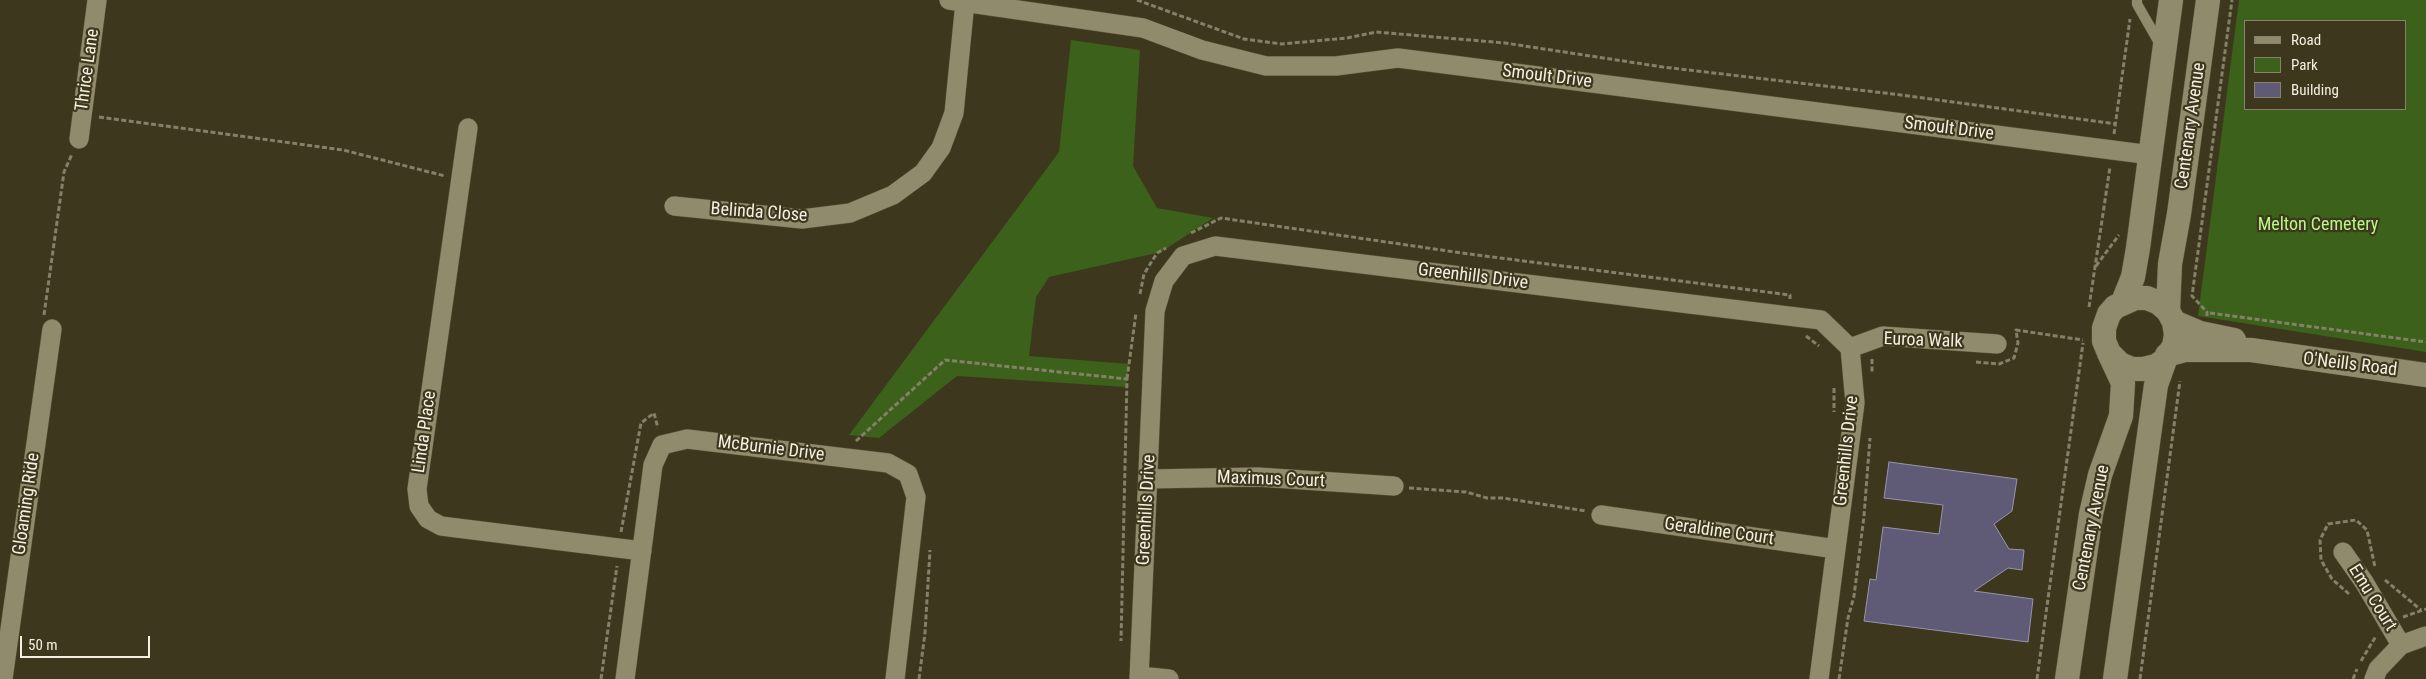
<!DOCTYPE html>
<html>
<head>
<meta charset="utf-8">
<style>
  body { margin:0 }
  #map { position:relative; width:2426px; height:679px; overflow:hidden; background:#3d381d; font-family:"Roboto Condensed",sans-serif }
  canvas { display:block }
  .legend { position:absolute; left:2244px; top:20px; width:162px; height:90px; box-sizing:border-box; background:#3d381d; border:1px solid #86826b; margin:0; padding:6px 9px; list-style:none; font-size:15px; color:#f3f0e0 }
  .legend li { display:flex; align-items:center; gap:10px; height:25px }
  .legend b { width:25px; border:1px solid #86826b }
  .scale { position:absolute; left:20px; top:636px; width:130px; height:22px; box-sizing:border-box; border:2px solid #f3f0e0; border-top:0; padding-left:6px; font-size:15px; line-height:18px; white-space:nowrap; color:#f3f0e0; -webkit-text-stroke:4px #3d381d; paint-order:stroke }
</style>
</head>
<body>
<div id="map">
<canvas width="2426" height="679"></canvas>
<ul class="legend">
<li><b style="height:6px;background:#918b6d"></b>Road</li>
<li><b style="height:14px;background:#3c611b"></b>Park</li>
<li><b style="height:14px;background:#5f5a75"></b>Building</li>
</ul>
<div class="scale">50 m</div>
</div>
<script>
const context = document.querySelector('canvas').getContext('2d');
context.lineJoin = 'round';
function fill(path, color) { context.fillStyle = color; context.fill(path, 'evenodd'); }
const toPath = rows => new Path2D(rows.map(r => 'M' + r).join(''));
function trace(path, color, width, dash) { context.strokeStyle = color; context.lineWidth = width; context.lineCap = dash ? 'butt' : 'round'; context.setLineDash(dash || []); context.stroke(path); }
function write(font, color, halo, rows, align = 'center') {
  context.font = font + ' "Roboto Condensed",sans-serif'; context.lineWidth = 4.5; context.setLineDash([]); context.textBaseline = 'middle'; context.strokeStyle = halo; context.fillStyle = color; for (const [text, x, y, turn = 0] of rows) {
    context.save(); context.translate(x, y); context.rotate((+turn || 0) * Math.PI / 180); context.textAlign = isNaN(turn) ? turn : align; if (halo) context.strokeText(text, 0, 0); context.fillText(text, 0, 0); context.restore();
  }
}
fill(toPath([
  [2239,0,2426,0,2426,352,2198,316],
  [2405,21,2405,109,2245,109,2245,21],
  [1071,40,1140,50,1133,166,1157,208,1213,218,1161,252,1049,277,1036,297,1029,356,1129,364,1126,387,957,376,879,438,849,435,1059,152]
]), '#3c611b');
const building = toPath([
  [1889,462,2017,479,2012,511,1994,524,2009,549,2024,550,2022,570,2008,568,1974,591,2033,599,2028,642,1864,621,1870,579,1876,580,1883,527,1939,534,1943,505,1884,498,1889,462]
]);
fill(building, '#5f5a75');
trace(building, '#9893b1', 1);
const service = toPath([
  [2137,0,2137,4,2161,46]
]);
const minor = toPath([
  [949,0,1143,28,1202,50,1266,66,1336,66,1398,58,2151,155],
  [468,128,417,489,419,506,428,519,441,526,642,551],
  [79,139,97,0],
  [674,206,802,219,850,213,893,195,923,173,941,148,954,113,965,2],
  [1850,348,1883,336,1997,344],
  [1148,479,1258,477,1394,486],
  [1601,515,1836,549],
  [2343,552,2364,582,2401,645],
  [1139,676,1169,679],
  [3,679,52,329],
  [625,679,653,465,662,445,687,439,888,463,908,474,916,497,895,679],
  [1139,679,1155,311,1164,281,1183,256,1215,246,1821,320,1850,348,1855,403,1819,679],
  [2374,679,2378,669,2401,645,2426,636]
]);
const tertiary = toPath([
  [2123,302,2133,277,2138,248,2171,0],
  [2168,311,2170,264,2179,214,2208,0],
  [2174,322,2200,333,2234,340],
  [2167,355,2185,350,2251,350,2426,375],
  [2067,679,2091,514,2100,475,2121,416,2123,383,2109,353,2104,341,2104,328,2109,314,2115,307,2135,298,2147,298,2159,303,2168,311,2174,322,2176,335,2174,346,2165,360,2156,366,2144,369,2132,369,2120,364,2109,353],
  [2115,679,2156,385,2165,360]
]);
trace(service, '#5a553d', 11);
trace(minor, '#5a553d', 20);
trace(tertiary, '#5a553d', 25);
trace(toPath([
  [1137,0,1244,39,1282,44,1347,38,1376,32,1505,43,1663,67,1893,94,2116,124],
  [99,117,343,150,445,176],
  [2114,134,2130,19],
  [1191,233,1221,218,1469,254,1790,295,1790,299],
  [2096,266,2119,235],
  [1140,294,1144,274,1157,253,1166,248],
  [2089,307,2110,167],
  [2210,313,2426,342],
  [44,315,64,172,72,154],
  [2207,316,2207,312,2192,296,2232,0],
  [1806,336,1819,346],
  [1872,359,1872,372],
  [1976,362,1999,364,2014,358,2018,343,2016,330,2083,340],
  [1127,379,1136,313],
  [1834,388,1834,412],
  [856,441,945,360,1127,379,1121,641],
  [1409,488,1466,492,1487,498,1503,498,1586,511],
  [621,532,641,423,654,413,658,428],
  [2385,580,2421,610],
  [2349,594,2332,579,2321,560,2320,540,2328,524,2356,520,2367,530,2375,567],
  [2403,617,2426,609],
  [2361,661,2376,636],
  [601,679,617,566],
  [919,679,925,633,930,550],
  [1839,679,1848,618,1854,596,1864,516,1870,438],
  [2037,679,2083,343],
  [2140,679,2180,381],
  [2353,679,2357,669]
]), '#848069', 3, [5, 2.5]);
trace(service, '#918b6d', 10);
trace(minor, '#918b6d', 19);
trace(tertiary, '#918b6d', 24);
write('18px', '#f3f0e0', '#3d381d', [
  ["Thrice Lane",88,70,-82],
  ["Smoult Drive",1547,77,7],
  ["Centenary Avenue",2191,126,-82],
  ["Smoult Drive",1949,129,7],
  ["Belinda Close",759,213,4],
  ["Greenhills Drive",1473,277,7],
  ["Euroa Walk",1923,341,2],
  ["O'Neills Road",2350,365,7],
  ["Linda Place",425,432,-82],
  ["McBurnie Drive",771,449,7],
  ["Greenhills Drive",1847,451,-84],
  ["Maximus Court",1271,480,2],
  ["Gloaming Ride",27,504,-82],
  ["Greenhills Drive",1147,510,-87],
  ["Centenary Avenue",2092,528,-79],
  ["Geraldine Court",1719,532,8],
  ["Emu Court",2372,598,58]
]);
write('18px', '#b7f886', '#3d381d', [
  ["Melton Cemetery",2318,225]
]);
</script>
</body>
</html>
